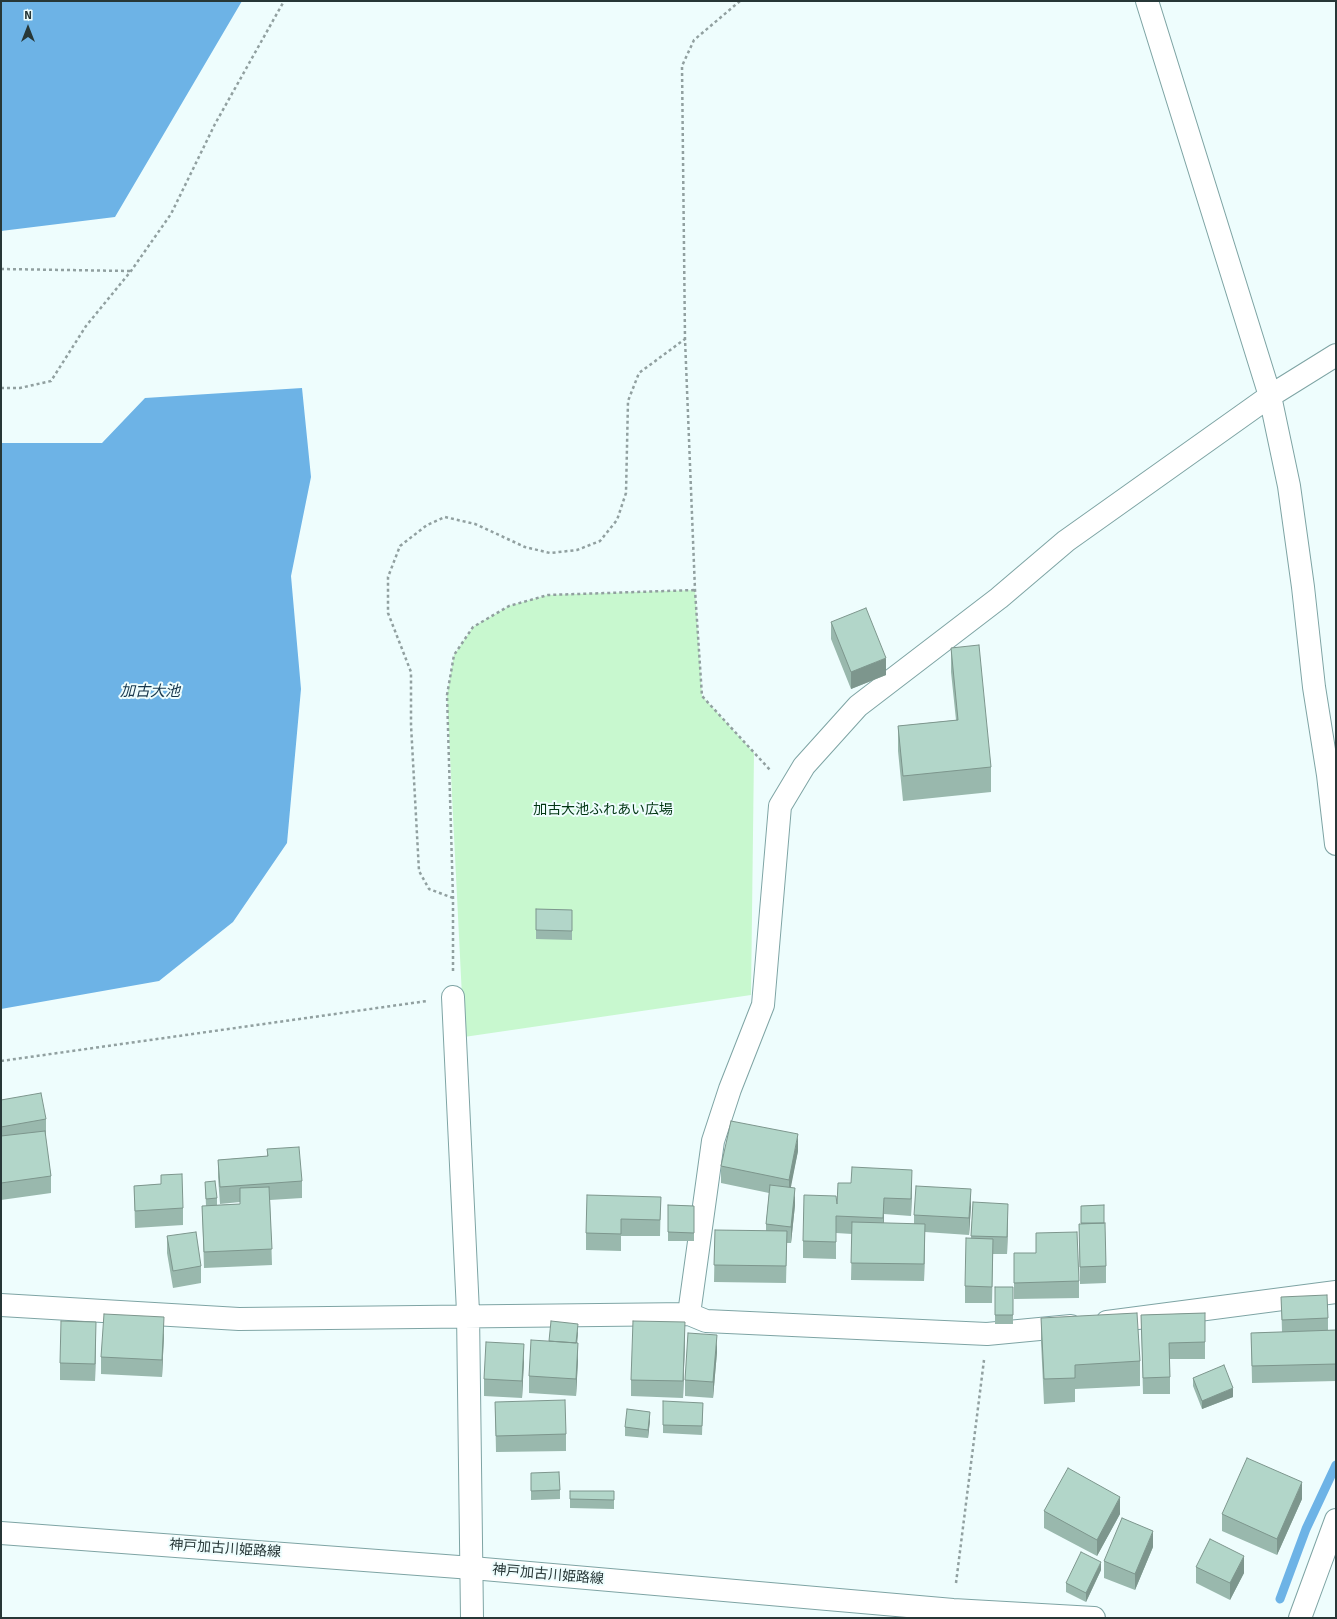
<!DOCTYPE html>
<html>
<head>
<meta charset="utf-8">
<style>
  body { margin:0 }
  #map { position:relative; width:1337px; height:1619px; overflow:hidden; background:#eefdfd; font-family:Signika,sans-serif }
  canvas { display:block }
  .frame { position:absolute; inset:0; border:2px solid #273737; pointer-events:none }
  .north { position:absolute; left:8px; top:8px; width:40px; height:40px; -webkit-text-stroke:3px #eefdfd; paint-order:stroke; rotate:0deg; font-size:11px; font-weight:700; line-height:16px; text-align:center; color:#273737 }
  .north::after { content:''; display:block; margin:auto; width:14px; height:18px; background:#273737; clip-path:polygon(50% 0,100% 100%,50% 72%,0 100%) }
</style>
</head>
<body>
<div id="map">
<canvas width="1337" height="1619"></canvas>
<div class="frame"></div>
<div class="north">N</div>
</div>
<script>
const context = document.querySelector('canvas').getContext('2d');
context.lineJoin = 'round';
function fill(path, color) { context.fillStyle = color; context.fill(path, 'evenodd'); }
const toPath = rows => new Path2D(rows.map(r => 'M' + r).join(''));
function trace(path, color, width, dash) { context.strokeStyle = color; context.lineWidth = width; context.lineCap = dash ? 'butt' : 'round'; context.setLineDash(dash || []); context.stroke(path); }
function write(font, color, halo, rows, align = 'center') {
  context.font = font + ' Signika,"Noto Sans JP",sans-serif'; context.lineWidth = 4; context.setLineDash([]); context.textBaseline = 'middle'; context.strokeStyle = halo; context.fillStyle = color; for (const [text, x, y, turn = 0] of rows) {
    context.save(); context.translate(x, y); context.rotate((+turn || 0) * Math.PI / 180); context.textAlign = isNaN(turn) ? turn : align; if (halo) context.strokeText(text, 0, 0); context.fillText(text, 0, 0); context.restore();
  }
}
fill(toPath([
  [695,590,702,696,754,753,751,995,464,1037,447,695,454,655,473,627,509,606,548,595]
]), '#c8f8cf');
fill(toPath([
  [1,1,242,1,115,217,1,231],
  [302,388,311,477,291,576,301,689,287,843,233,922,159,981,1,1009,1,443,102,443,145,398]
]), '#6db3e6');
trace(toPath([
  [1280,1599,1306,1529,1336,1465]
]), '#6db3e6', 9);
const street = toPath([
  [1147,1,1270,396,1289,486,1303,587,1314,687,1328,775,1336,844],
  [453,997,468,1312,472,1618],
  [1,1305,239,1319,689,1314,706,1321,987,1334,1071,1326],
  [689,1314,713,1141,730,1089,763,1005,780,806,804,766,858,706,999,598,1066,541,1270,396,1336,355],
  [1107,1322,1336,1292],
  [1300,1618,1336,1520]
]);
const primary = toPath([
  [1,1533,472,1568,953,1610,1094,1618]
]);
trace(street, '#7ea4a4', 24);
trace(primary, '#7ea4a4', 24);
trace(toPath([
  [740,1,694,40,682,66,685,339,695,590,702,696,771,771],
  [1,269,130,271],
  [1,388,20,388,51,381,86,326,131,271,171,214,215,124,284,1],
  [453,898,429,889,419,871,411,725,411,672,388,613,388,577,400,546,427,525,445,517,475,524,525,547,550,553,577,550,600,541,617,520,626,493,628,401,639,373,685,339],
  [453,971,453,898,447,695,454,655,473,627,509,606,548,595,695,590],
  [1,1061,427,1001],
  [956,1583,984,1360]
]), '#91a0a0', 2.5, [3, 3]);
trace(street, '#fff', 22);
trace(primary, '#fff', 22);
fill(toPath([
  [831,622,886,675,851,689,831,639],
  [951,648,991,767,991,792,903,801,898,751,898,726,956,720,951,672],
  [536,909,572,910,572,940,536,939],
  [1,1100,46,1119,46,1136,45,1136,51,1176,51,1193,1,1200],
  [267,1149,302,1181,302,1198,270,1200,272,1265,204,1268,202,1206,206,1206,205,1182,217,1198,217,1205,240,1204,240,1202,220,1204,218,1177,218,1160,267,1156],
  [798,1151,790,1188,795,1205,791,1243,787,1243,786,1283,714,1282,715,1230,766,1231,766,1224,769,1193,721,1183,721,1166],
  [161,1175,183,1208,183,1225,135,1228,134,1186,161,1184],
  [851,1183,912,1187,911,1216,884,1214,884,1223,914,1224,914,1215,971,1206,969,1235,925,1232,924,1281,851,1280,852,1234,836,1233,836,1259,803,1258,803,1241,837,1204],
  [661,1197,660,1236,621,1236,621,1251,586,1250,586,1233],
  [973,1202,1008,1221,1007,1254,993,1254,992,1303,965,1303,965,1286,971,1238],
  [668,1205,694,1206,694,1241,668,1241],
  [1104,1205,1104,1223,1106,1266,1106,1283,1080,1284,1079,1224,1081,1224,1081,1206],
  [1036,1233,1079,1281,1079,1298,1014,1299,1014,1253,1036,1253],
  [167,1236,201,1266,201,1283,173,1288,167,1253],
  [995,1287,1013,1287,1013,1324,995,1324],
  [1281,1297,1328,1318,1328,1330,1336,1330,1336,1381,1252,1383,1251,1333,1282,1332],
  [1205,1313,1205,1359,1170,1359,1170,1394,1143,1394,1141,1315],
  [1041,1318,1140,1361,1140,1386,1075,1389,1075,1402,1044,1404,1041,1342],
  [578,1332,577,1343,578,1360,576,1396,529,1393,529,1376,549,1341],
  [164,1334,162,1377,101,1374,101,1357],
  [96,1339,95,1381,60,1380,60,1363],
  [685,1339,683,1398,631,1396,631,1380],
  [717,1352,713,1398,685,1396,685,1380],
  [524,1361,522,1398,484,1396,484,1379],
  [1193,1378,1233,1397,1202,1409,1193,1386],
  [495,1402,566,1434,566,1451,496,1452],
  [703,1403,702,1435,663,1433,663,1425],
  [650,1420,648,1438,625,1436,625,1427],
  [531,1473,560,1490,560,1499,531,1500],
  [614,1491,614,1509,570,1508,570,1499],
  [1302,1499,1277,1555,1222,1531,1222,1514],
  [1044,1511,1120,1514,1097,1556,1044,1528],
  [1153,1547,1135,1590,1104,1578,1104,1561],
  [1196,1567,1244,1573,1230,1600,1196,1583],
  [1101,1570,1086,1602,1066,1592,1066,1583]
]), '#99b8ad');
fill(toPath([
  [886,658,886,675,851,689,851,672],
  [798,1134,798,1151,789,1197,789,1180],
  [912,1170,912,1187,911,1216,911,1199],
  [795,1188,795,1205,791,1243,791,1227],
  [971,1189,971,1206,969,1235,969,1218],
  [884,1198,884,1214,883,1235,883,1218],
  [1008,1204,1008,1221,1007,1254,1007,1237],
  [925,1224,925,1241,924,1281,924,1264],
  [164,1317,164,1334,162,1377,162,1360],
  [96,1322,96,1339,95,1381,95,1364],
  [685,1322,685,1339,683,1398,683,1381],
  [578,1324,578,1332,576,1355,576,1347],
  [717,1335,717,1352,713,1398,713,1382],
  [578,1343,578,1360,576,1396,576,1379],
  [524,1344,524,1361,522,1398,522,1381],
  [1233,1388,1233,1397,1202,1409,1202,1401],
  [650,1412,650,1420,648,1438,648,1430],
  [1302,1482,1302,1499,1277,1555,1277,1539],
  [1120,1497,1120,1514,1097,1556,1097,1540],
  [1153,1531,1153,1547,1135,1590,1135,1574],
  [1244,1556,1244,1573,1230,1600,1230,1583],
  [1101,1562,1101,1570,1086,1602,1086,1593]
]), '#7d968d');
const building = toPath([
  [866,608,886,658,851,672,831,622,866,608],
  [979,645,991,767,903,776,898,726,958,720,951,648,979,645],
  [536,909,572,910,572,931,536,930,536,909],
  [41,1093,46,1119,1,1127,1,1100,41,1093],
  [731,1121,798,1134,789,1180,721,1166,731,1121],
  [45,1131,51,1176,1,1183,1,1136,45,1131],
  [299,1147,302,1181,220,1187,218,1160,268,1156,267,1149,299,1147],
  [852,1167,912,1170,911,1199,884,1198,883,1218,836,1216,836,1242,803,1241,804,1195,836,1196,837,1204,838,1183,851,1183,852,1167],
  [182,1174,183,1208,135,1211,134,1186,161,1184,161,1175,182,1174],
  [215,1181,217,1198,206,1199,205,1182,215,1181],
  [770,1185,795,1188,791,1227,766,1224,770,1185],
  [916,1186,971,1189,969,1218,914,1215,916,1186],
  [269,1187,272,1249,204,1252,202,1206,240,1204,240,1188,269,1187],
  [587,1195,661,1197,660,1220,621,1219,621,1234,586,1233,587,1195],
  [973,1202,1008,1204,1007,1237,971,1236,973,1202],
  [668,1205,694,1206,694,1233,668,1232,668,1205],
  [1104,1205,1104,1223,1081,1223,1081,1206,1104,1205],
  [852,1222,925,1224,924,1264,851,1263,852,1222],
  [1105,1223,1106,1266,1080,1267,1079,1224,1105,1223],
  [715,1230,787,1231,786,1266,714,1265,715,1230],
  [196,1232,201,1266,173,1271,167,1236,196,1232],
  [1077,1232,1079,1281,1014,1283,1014,1253,1036,1253,1036,1233,1077,1232],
  [966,1238,993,1239,992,1287,965,1286,966,1238],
  [995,1287,1013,1287,1013,1315,995,1315,995,1287],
  [1327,1295,1328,1318,1282,1320,1281,1297,1327,1295],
  [1137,1313,1140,1361,1075,1365,1075,1378,1044,1379,1041,1318,1137,1313],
  [1205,1313,1205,1342,1169,1343,1170,1377,1143,1378,1141,1315,1205,1313],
  [104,1314,164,1317,162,1360,101,1357,104,1314],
  [61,1321,96,1322,95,1364,60,1363,61,1321],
  [551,1321,578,1324,576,1343,549,1341,551,1321],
  [633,1321,685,1322,683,1381,631,1380,633,1321],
  [1336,1330,1336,1364,1252,1366,1251,1333,1336,1330],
  [688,1333,717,1335,713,1382,685,1380,688,1333],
  [531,1340,578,1343,576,1379,529,1376,531,1340],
  [486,1342,524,1344,522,1381,484,1379,486,1342],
  [1224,1365,1233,1388,1202,1401,1193,1378,1224,1365],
  [565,1400,566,1434,496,1436,495,1402,565,1400],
  [663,1401,703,1403,702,1426,663,1425,663,1401],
  [627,1409,650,1412,648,1430,625,1427,627,1409],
  [1247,1458,1302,1482,1277,1539,1222,1514,1247,1458],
  [1068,1468,1120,1497,1097,1540,1044,1511,1068,1468],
  [559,1472,560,1490,531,1491,531,1473,559,1472],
  [570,1491,614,1491,614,1500,570,1499,570,1491],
  [1122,1518,1153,1531,1135,1574,1104,1561,1122,1518],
  [1210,1539,1244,1556,1230,1583,1196,1567,1210,1539],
  [1081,1552,1101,1562,1086,1593,1066,1583,1081,1552]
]);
fill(building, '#b2d6c9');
trace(building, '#7d968d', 1);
write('14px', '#023613', '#eefdfd', [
  ["加古大池ふれあい広場",603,810]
]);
write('14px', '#273737', '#eefdfd', [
  ["神戸加古川姫路線",225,1549,4],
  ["神戸加古川姫路線",548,1575,5]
]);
write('italic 15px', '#17364b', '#eefdfd', [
  ["加古大池",150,692]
]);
</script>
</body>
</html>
